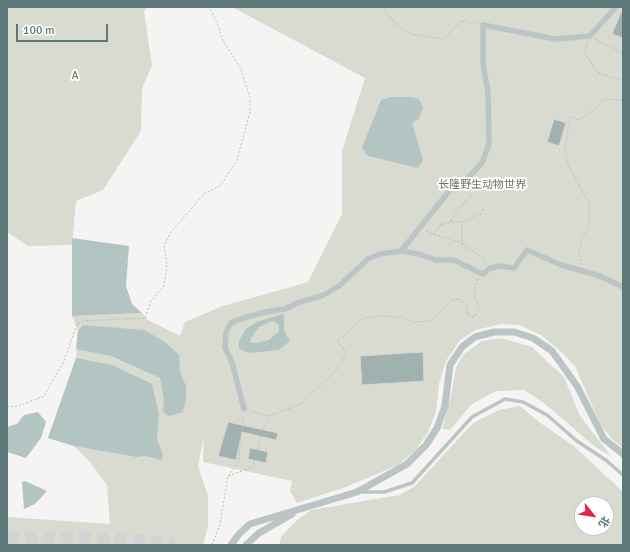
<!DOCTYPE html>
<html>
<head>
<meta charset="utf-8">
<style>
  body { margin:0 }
  #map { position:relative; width:630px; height:552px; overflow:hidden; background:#f6f4f2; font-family:Signika,"Noto Sans SC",sans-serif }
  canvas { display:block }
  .frame { position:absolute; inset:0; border:8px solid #5c7878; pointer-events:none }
  .north { position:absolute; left:574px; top:496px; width:40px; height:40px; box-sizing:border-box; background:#fff; border:1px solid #bec9c9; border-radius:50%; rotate:120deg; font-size:11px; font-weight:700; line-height:16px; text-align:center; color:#5c7878 }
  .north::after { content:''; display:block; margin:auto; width:14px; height:18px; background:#e52348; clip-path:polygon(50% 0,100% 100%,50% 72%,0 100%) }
  .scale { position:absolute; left:16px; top:24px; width:92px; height:18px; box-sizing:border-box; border:2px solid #5c7878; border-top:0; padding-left:5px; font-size:12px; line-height:14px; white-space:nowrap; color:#5c7878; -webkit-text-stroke:3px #fff; paint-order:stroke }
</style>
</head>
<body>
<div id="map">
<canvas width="630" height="552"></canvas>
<div class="frame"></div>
<div class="north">北</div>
<div class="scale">100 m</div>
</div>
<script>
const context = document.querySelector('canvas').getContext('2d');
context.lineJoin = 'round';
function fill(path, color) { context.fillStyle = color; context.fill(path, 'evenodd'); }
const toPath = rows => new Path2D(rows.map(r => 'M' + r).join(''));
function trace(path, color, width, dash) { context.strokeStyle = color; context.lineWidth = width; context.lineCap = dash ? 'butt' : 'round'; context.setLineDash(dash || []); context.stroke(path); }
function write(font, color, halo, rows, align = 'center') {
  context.font = font + ' Signika,"Noto Sans SC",sans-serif'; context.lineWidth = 4; context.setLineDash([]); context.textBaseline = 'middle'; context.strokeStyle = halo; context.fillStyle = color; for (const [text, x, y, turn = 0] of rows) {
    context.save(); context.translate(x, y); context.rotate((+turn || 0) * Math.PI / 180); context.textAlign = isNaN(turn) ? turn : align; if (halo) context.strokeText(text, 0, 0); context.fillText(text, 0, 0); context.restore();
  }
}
fill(toPath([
  [7,7,147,7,144,11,152,66,142,88,141,131,103,190,76,201,72,245,28,246,7,232],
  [232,7,623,7,623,448,612,439,600,424,575,366,559,350,541,335,519,325,501,324,476,330,460,340,446,361,439,384,436,412,428,432,415,451,398,465,346,487,297,503,290,491,292,481,203,462,204,436,198,466,208,496,208,527,203,545,7,545,7,517,110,524,107,485,89,461,74,446,48,438,76,358,78,331,72,316,142,313,148,320,180,336,185,322,220,307,308,282,342,214,342,151,365,78],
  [501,338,532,347,564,377,580,416,611,456,595,447,544,403,524,390,496,391,472,404,450,430,442,429,451,397,456,367,464,354,482,341],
  [520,406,539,422,575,447,623,492,623,545,279,545,281,537,295,522,311,510,399,495,414,487,473,423,499,410],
  [582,504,606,504,606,528,582,528]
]), '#d9dbd1');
fill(toPath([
  [391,97,410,97,419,99,423,107,419,119,412,123,423,160,418,168,368,156,362,148,381,100],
  [72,238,129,246,126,286,132,304,142,313,72,316],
  [284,314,284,331,290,341,279,350,249,353,239,349,239,341,246,329,256,322],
  [273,321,279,325,279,331,269,340,255,343,250,342,251,338,259,327],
  [83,325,144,330,165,342,179,355,180,372,186,386,186,399,183,412,169,416,163,412,164,400,160,378,111,356,76,349,78,331],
  [76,358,112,365,152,384,159,414,157,440,163,455,162,460,145,456,137,457,74,446,48,438],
  [38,412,46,422,41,438,26,458,7,452,7,429,9,426,17,424,24,415],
  [25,481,47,491,35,504,24,509,22,482]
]), '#b3c5c3');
const building = toPath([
  [623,8,623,38,612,34,623,8],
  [554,119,566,123,559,146,547,142,554,119],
  [423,352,424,381,362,385,360,356,423,352],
  [228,422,278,433,276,440,242,432,236,460,218,456,228,422],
  [250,448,268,452,266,463,248,459,250,448]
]);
fill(building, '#a0b1b0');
trace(building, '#d7d6d5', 1);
trace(toPath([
  [7,538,47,537,130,539,175,545]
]), '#d0d5d4', 12, [12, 6]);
trace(toPath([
  [382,7,397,25,410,34,444,39,461,21,476,24],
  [595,39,623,53],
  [588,42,584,51,597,72,623,81],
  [451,221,455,214,468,198,474,194],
  [462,222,482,213,483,208],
  [427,230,428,233,434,234,440,225,451,222,462,222,462,244,481,256,486,263],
  [434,234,462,243],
  [582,265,579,252,582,238,589,227,589,203,568,165,565,149,570,117,579,120,597,108,603,99,623,100],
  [7,407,19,406,44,396,64,361,77,324,82,321,145,318,151,301,164,286,167,265,164,246,171,232,204,194,221,185,237,160,250,112,250,97,240,67,223,41,218,25,209,7],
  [269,416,301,404,336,370,342,363,346,353,337,340,346,335,356,323,364,318,382,316,404,318,413,322,432,321,452,300,460,299,467,306,468,315,472,317,476,315,479,308,474,294,478,278],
  [228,476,238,463,243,416],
  [212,545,220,524,228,476,253,467,262,433,269,416,250,411]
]), '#b6bdbd', 1, [2, 2]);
trace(toPath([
  [362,492,384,492,412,483,472,417,505,399,523,402,547,415,577,441,607,461,623,475]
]), '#bcc5c5', 3.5);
trace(toPath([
  [401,251,450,190,468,178,482,163,489,144,488,93,483,63,483,25,555,39,590,36,616,7],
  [244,409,232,362,225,348,226,332,231,323,237,320,265,312,285,309,297,303,324,295,339,286,368,259,380,254,401,251,419,254,436,260,454,260,483,274,490,268,500,266,514,268,527,250,561,265,600,276,623,287]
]), '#bcc5c5', 5.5);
trace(toPath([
  [231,545,239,534,250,524,357,492,407,464,426,445,437,428,445,406,450,365,462,347,475,337,494,332,514,332,533,338,552,351,577,386,604,439,623,454],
  [246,545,259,533,292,514]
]), '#bcc5c5', 7);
write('11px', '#6d755f', '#fff', [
  ["A",75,76],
  ["长隆野生动物世界",482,185]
]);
</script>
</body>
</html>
